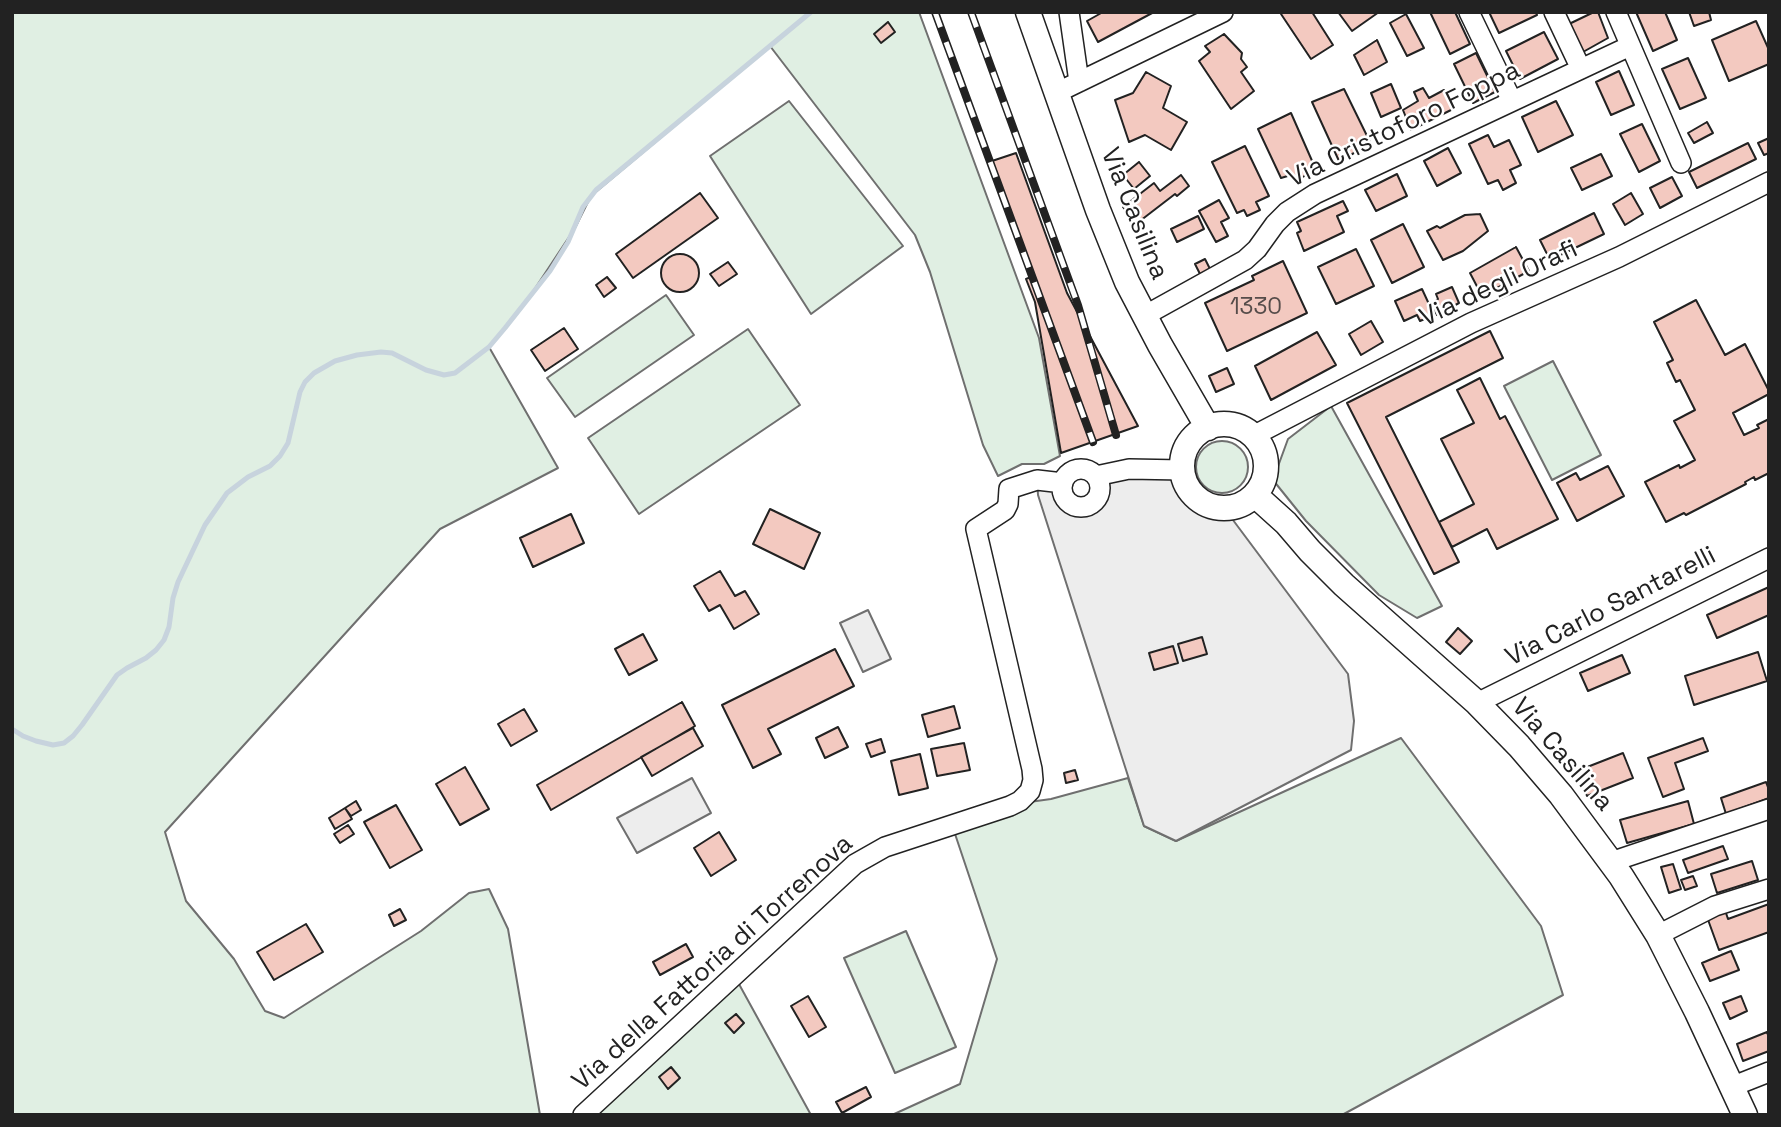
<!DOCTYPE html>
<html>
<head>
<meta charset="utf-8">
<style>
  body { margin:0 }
  #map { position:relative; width:1781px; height:1127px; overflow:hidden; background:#fff; font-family:"Space Grotesk",sans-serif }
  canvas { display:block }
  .frame { position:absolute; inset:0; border:14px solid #222; pointer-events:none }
</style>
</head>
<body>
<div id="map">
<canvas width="1781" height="1127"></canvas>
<div class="frame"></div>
</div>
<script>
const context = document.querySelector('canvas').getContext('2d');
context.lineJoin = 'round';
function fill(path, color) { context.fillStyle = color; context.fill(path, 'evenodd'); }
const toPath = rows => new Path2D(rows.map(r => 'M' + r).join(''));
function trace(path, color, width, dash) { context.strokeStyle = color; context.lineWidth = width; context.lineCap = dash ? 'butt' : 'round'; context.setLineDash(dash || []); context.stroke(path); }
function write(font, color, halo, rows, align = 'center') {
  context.font = font + ' "Space Grotesk",sans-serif'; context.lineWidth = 5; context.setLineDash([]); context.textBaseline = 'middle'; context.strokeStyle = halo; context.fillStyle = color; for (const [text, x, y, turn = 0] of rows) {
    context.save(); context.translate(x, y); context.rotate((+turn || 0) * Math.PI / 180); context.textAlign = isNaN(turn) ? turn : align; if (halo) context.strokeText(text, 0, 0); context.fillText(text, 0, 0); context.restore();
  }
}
const green = toPath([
  [12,12,919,12,1039,338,1060,456,1044,464,1022,464,998,476,983,445,930,272,915,235,770,46,591,196,575,228,528,299,489,347,558,468,440,529,165,832,186,901,234,959,265,1011,284,1018,421,931,469,893,489,889,508,929,540,1115,12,1115,12,12],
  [789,101,903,246,811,314,710,156,789,101],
  [666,295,694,335,575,417,547,378,666,295],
  [748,329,800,405,639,514,588,438,748,329],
  [1553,361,1601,455,1552,480,1504,386,1553,361],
  [1331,406,1442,606,1417,618,1379,595,1306,521,1273,480,1288,439,1331,406],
  '1196 467a26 26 0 1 1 52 0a26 26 0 1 1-52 0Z',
  [1401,738,1541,926,1563,995,1342,1115,892,1115,960,1084,997,959,952,825,1015,804,1051,799,1128,778,1144,826,1176,841,1401,738],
  [906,931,956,1047,895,1073,844,958,906,931],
  [734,975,811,1115,583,1115,734,975]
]);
fill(green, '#e0efe3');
trace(green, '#6f6f6f', 2);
const parking = toPath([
  [1112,472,1183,476,1193,494,1208,505,1224,508,1348,674,1354,721,1351,750,1176,841,1144,826,1038,495,1037,480,1048,480,1069,503,1079,508,1088,507,1097,500,1100,493,1099,481,1112,472],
  [868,610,891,659,863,672,840,623,868,610],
  [692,778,711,813,637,853,617,818,692,778]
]);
fill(parking, '#ededed');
trace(parking, '#6f6f6f', 2);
trace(toPath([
  [12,729,23,736,36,741,53,745,64,743,73,736,82,725,117,675,127,668,146,658,156,650,164,640,169,627,173,598,178,582,205,525,227,493,248,477,270,466,280,456,288,443,300,392,305,382,314,373,335,361,357,355,381,352,392,353,426,370,444,375,455,373,489,347,505,328,550,271,568,242,583,207,596,190,811,12]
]), '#c7d3dd', 5);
const building = toPath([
  [1103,12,1154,12,1098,42,1087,21,1103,12],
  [1283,12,1312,12,1333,45,1311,59,1281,14,1283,12],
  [1338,12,1379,12,1352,31,1338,12],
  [1430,12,1455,12,1470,44,1450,54,1430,12],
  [1489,12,1536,12,1537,15,1499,33,1489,12],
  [1594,12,1598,12,1608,38,1583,52,1569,24,1594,12],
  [1636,12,1665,12,1677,40,1653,51,1636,12],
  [1689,12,1709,12,1711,20,1694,26,1689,12],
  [1406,14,1424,48,1407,56,1390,23,1406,14],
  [1756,21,1769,50,1769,64,1729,81,1712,40,1756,21],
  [888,22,895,32,881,43,874,34,888,22],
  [1544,32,1558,59,1520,79,1506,51,1544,32],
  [1224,34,1242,53,1241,59,1247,67,1241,72,1254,91,1231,109,1199,61,1210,52,1205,46,1224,34],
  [1377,40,1387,62,1364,75,1354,55,1377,40],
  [1476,53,1495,92,1473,103,1454,64,1476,53],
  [1688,58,1706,98,1680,109,1662,69,1688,58],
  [1619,71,1634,105,1611,115,1596,82,1619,71],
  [1146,72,1171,86,1163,108,1187,122,1171,150,1145,135,1129,142,1115,100,1133,93,1146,72],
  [1391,84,1401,108,1381,117,1371,93,1391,84],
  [1423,88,1429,98,1444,90,1453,109,1411,130,1403,110,1418,101,1414,92,1423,88],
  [1344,89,1371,144,1339,161,1312,102,1344,89],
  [1556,101,1573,135,1538,152,1522,117,1556,101],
  [1291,113,1313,163,1311,165,1313,171,1296,181,1291,175,1281,178,1258,129,1291,113],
  [1707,122,1713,133,1694,143,1688,133,1707,122],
  [1642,124,1660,161,1639,172,1620,134,1642,124],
  [1488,135,1494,147,1509,140,1521,165,1510,170,1516,183,1503,190,1498,180,1488,184,1469,144,1488,135],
  [1769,138,1769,153,1764,155,1758,143,1769,138],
  [1748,143,1756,159,1697,188,1689,172,1748,143],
  [1245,146,1269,196,1256,202,1260,210,1247,216,1244,210,1237,213,1212,162,1245,146],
  [1448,148,1461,173,1437,186,1424,161,1448,148],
  [1016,153,1067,293,1138,426,1061,453,1035,302,1026,279,1031,277,989,162,1016,153],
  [1601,154,1612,176,1582,190,1571,168,1601,154],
  [1139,162,1150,176,1134,189,1123,175,1139,162],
  [1397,174,1407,196,1376,211,1365,190,1397,174],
  [1181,175,1189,186,1177,196,1175,194,1136,224,1123,207,1154,183,1160,191,1181,175],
  [1672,177,1682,196,1660,208,1650,188,1672,177],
  [700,193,718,218,633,278,616,254,700,193],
  [1631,193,1643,214,1625,225,1613,204,1631,193],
  [1219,200,1229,218,1221,222,1228,236,1216,242,1199,211,1219,200],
  [1343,201,1348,211,1337,216,1344,232,1304,251,1297,233,1301,231,1297,222,1343,201],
  [1594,213,1604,234,1550,260,1540,240,1594,213],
  [1480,214,1488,231,1463,251,1443,260,1427,231,1437,226,1440,228,1465,215,1480,214],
  [1198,216,1204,229,1177,242,1171,229,1198,216],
  [1403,224,1424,267,1392,283,1371,240,1403,224],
  [1516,247,1529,271,1482,296,1470,273,1516,247],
  [1356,249,1374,286,1336,304,1318,267,1356,249],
  '661 273a19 19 0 1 1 38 0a19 19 0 1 1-38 0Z',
  [1205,259,1211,271,1201,276,1195,264,1205,259],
  [1283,261,1307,313,1227,351,1205,303,1254,280,1252,276,1283,261],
  [728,262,737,274,719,286,710,274,728,262],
  [607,277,616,288,604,297,596,285,607,277],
  [1452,287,1459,303,1437,315,1432,304,1438,299,1436,294,1452,287],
  [1422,289,1434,315,1420,321,1417,315,1404,321,1395,301,1422,289],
  [1696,300,1725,355,1745,344,1769,391,1769,394,1733,413,1744,435,1759,428,1757,425,1769,419,1769,473,1755,480,1754,477,1745,482,1746,484,1686,515,1684,513,1666,522,1645,482,1679,465,1680,468,1695,460,1674,421,1695,410,1680,380,1676,382,1667,363,1673,360,1654,322,1696,300],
  [1371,321,1383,342,1361,355,1349,334,1371,321],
  [564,328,578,349,545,371,531,350,564,328],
  [1490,331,1503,358,1386,417,1459,562,1434,574,1347,403,1490,331],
  [1317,332,1336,365,1271,400,1255,366,1317,332],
  [1227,368,1234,384,1216,392,1209,376,1227,368],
  [1480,378,1500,419,1505,416,1558,519,1497,549,1487,529,1452,547,1439,522,1474,504,1441,439,1474,423,1457,390,1480,378],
  [1608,466,1624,496,1577,521,1557,483,1576,473,1580,480,1608,466],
  [770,509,820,533,804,569,753,544,770,509],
  [571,514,584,543,533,567,520,538,571,514],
  [720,571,735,596,745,591,759,614,734,629,720,605,709,611,694,586,720,571],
  [1769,587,1769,615,1717,638,1707,615,1769,587],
  [1458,628,1472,641,1460,654,1446,642,1458,628],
  [643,634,657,660,629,675,615,649,643,634],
  [1202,637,1207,654,1183,661,1178,644,1202,637],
  [1173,646,1178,663,1154,670,1149,653,1173,646],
  [835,649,854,686,768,729,781,754,753,768,722,705,835,649],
  [1758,652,1767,681,1694,705,1685,676,1758,652],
  [1622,655,1630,673,1588,691,1580,673,1622,655],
  [682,702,695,726,551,810,537,785,682,702],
  [954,706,960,728,928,737,922,715,954,706],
  [524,709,537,731,511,746,498,724,524,709],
  [838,727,848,747,825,758,816,738,838,727],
  [693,728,703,746,652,776,641,757,693,728],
  [1703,738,1708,751,1675,763,1684,789,1663,797,1648,758,1703,738],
  [881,739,885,752,871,757,866,744,881,739],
  [964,743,970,770,937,776,931,749,964,743],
  [1623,753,1633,778,1587,796,1577,771,1623,753],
  [920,754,928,788,899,795,891,761,920,754],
  [465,767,489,809,460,825,436,784,465,767],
  [1075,770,1078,780,1066,783,1064,773,1075,770],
  [1766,782,1769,790,1769,798,1726,814,1721,798,1766,782],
  [356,801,361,810,351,816,345,808,356,801],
  [1688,801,1694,824,1627,843,1620,820,1688,801],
  [396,805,422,850,390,868,364,822,396,805],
  [345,808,352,819,335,829,329,818,345,808],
  [348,825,354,834,340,843,334,834,348,825],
  [719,832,736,860,711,876,694,848,719,832],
  [1723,846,1728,859,1688,873,1683,860,1723,846],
  [1752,861,1758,880,1717,893,1711,874,1752,861],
  [1673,864,1681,889,1669,893,1661,867,1673,864],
  [1693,876,1697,886,1685,890,1681,880,1693,876],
  [1769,904,1769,932,1719,950,1707,917,1725,910,1728,919,1769,904],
  [400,909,406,920,394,926,389,915,400,909],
  [306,924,323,952,274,980,257,952,306,924],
  [686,944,693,957,660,975,653,962,686,944],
  [1731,951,1739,970,1710,981,1702,963,1731,951],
  [808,996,826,1027,809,1037,791,1006,808,996],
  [1741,996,1747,1011,1730,1019,1723,1003,1741,996],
  [736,1014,744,1023,734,1033,725,1023,736,1014],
  [1767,1032,1769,1038,1769,1051,1743,1061,1737,1044,1767,1032],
  [671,1067,680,1078,668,1089,659,1077,671,1067],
  [866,1087,871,1097,842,1113,836,1102,866,1087]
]);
fill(building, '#f3c9c0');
trace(building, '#222', 2);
const minor = toPath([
  [1069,12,1079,82],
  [1469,12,1512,101],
  [1554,12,1581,69],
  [1616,12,1681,163],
  [1056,93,1223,12],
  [1144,316,1245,260,1257,249,1275,224,1287,212,1315,194,1630,46],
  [1253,436,1471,323,1619,257,1769,182],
  '1062 488a19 19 0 1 1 38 0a19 19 0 1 1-38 0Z',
  [1096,476,1129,469,1183,470],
  [1477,703,1769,558],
  [1611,862,1769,809],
  [1658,935,1715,906,1769,889],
  [1731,1087,1769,1072],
  [583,1115,855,864,885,847,1010,806,1020,801,1030,791,1033,780,1032,769,976,529,1005,510,1008,504,1009,489,1037,480,1063,483]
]);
const major = toPath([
  [1028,12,1098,210,1127,282,1160,345,1208,428],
  '1182 466a42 42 0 1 1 84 0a42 42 0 1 1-84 0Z',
  [1255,495,1286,523,1310,551,1344,585,1477,703,1519,746,1561,795,1621,876,1658,935,1697,1012,1745,1115]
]);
trace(minor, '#222', 22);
trace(major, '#222', 27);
trace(minor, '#fff', 19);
trace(major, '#fff', 24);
const rail = toPath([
  [935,12,1093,442],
  [971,12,1078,305,1116,435]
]);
trace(rail, '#222', 8);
trace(rail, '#fff', 5, [16]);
write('23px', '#564c4a', null, [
  ["1330",1256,308]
]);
write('26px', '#222', '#fff', [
  ["Via Cristoforo Foppa",1404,125,-26],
  ["Via Casilina",1134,214,68],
  ["Via degli Orafi",1499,284,-25],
  ["Via Carlo Santarelli",1611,607,-27],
  ["Via Casilina",1562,755,49],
  ["Via della Fattoria di Torrenova",713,963,-42]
]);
</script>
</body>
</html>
